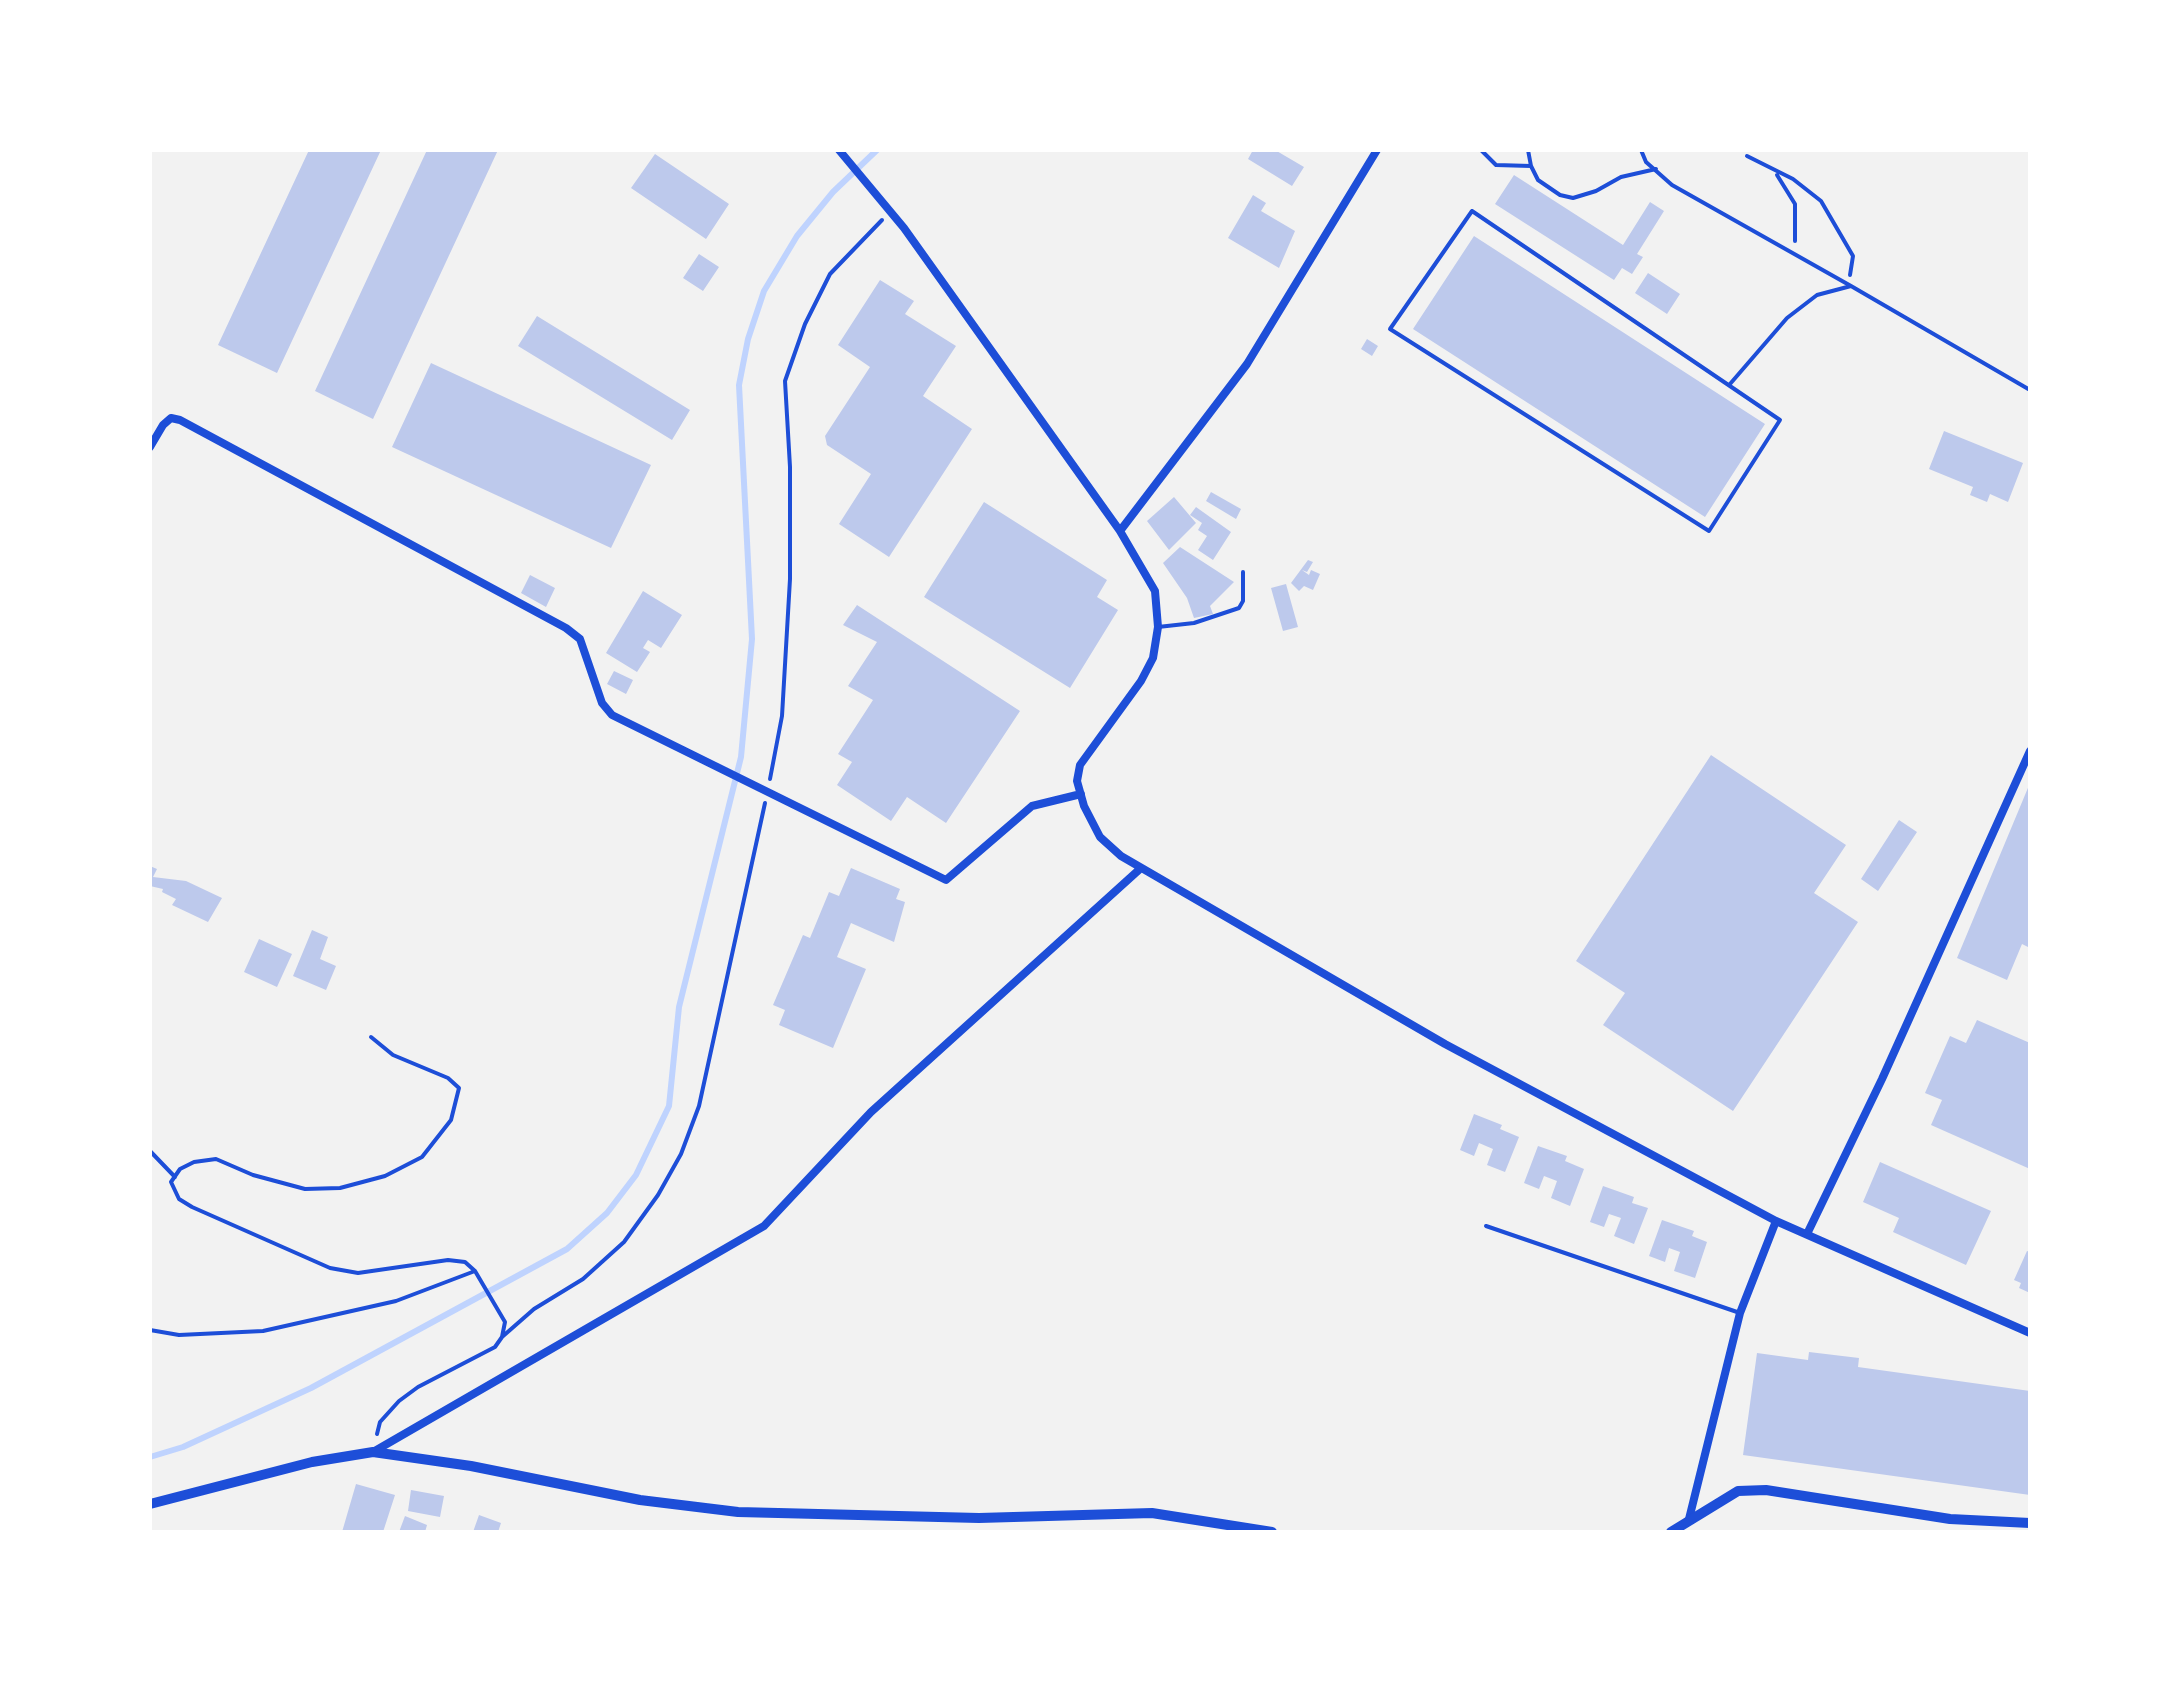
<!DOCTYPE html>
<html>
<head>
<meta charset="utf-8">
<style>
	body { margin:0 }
	#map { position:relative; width:2180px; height:1682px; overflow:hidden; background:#f2f2f2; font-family:"Alegreya Sans",sans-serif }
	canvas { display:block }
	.frame { position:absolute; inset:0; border:152px solid #fff; pointer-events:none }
</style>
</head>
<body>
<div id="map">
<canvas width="2180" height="1682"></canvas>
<div class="frame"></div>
</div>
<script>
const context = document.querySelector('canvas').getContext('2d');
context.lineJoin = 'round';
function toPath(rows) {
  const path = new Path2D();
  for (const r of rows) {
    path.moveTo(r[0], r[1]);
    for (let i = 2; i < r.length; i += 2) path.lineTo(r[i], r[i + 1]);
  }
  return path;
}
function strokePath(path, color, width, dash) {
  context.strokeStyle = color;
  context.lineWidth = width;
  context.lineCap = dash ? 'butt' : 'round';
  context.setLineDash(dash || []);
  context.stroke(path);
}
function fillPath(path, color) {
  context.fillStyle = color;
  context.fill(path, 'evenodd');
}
strokePath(toPath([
	[150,1457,183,1447,311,1388,567,1249,607,1213,636,1175,669,1106,679,1007,741,757,752,639,739,385,748,339,764,291,797,236,833,192,877,150]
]), '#bfd3fe', 6);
fillPath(toPath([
	[309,150,381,150,277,373,218,345],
	[427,150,498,150,373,419,315,391],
	[1253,150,1275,150,1304,167,1292,186,1248,159],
	[655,154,729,204,706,239,631,188],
	[1514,175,1623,245,1650,202,1664,211,1637,254,1643,257,1632,274,1622,268,1614,280,1495,204],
	[1253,195,1266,203,1261,211,1295,231,1279,268,1228,238],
	[1474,236,1765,424,1705,517,1413,329],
	[699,254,719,267,703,291,683,278],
	[1648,273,1680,294,1667,314,1635,293],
	[880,280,914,301,905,314,956,346,923,396,972,429,889,557,839,524,871,474,827,445,825,436,870,367,838,345],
	[537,316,690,410,672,440,518,346],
	[1367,339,1378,346,1372,356,1361,349],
	[431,363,651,465,611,548,392,447],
	[1944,431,2023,463,2008,502,1990,494,1987,502,1970,495,1973,487,1929,469],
	[1211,492,1241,509,1236,519,1206,501],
	[1174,497,1196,523,1169,550,1147,521],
	[984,502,1107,580,1097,597,1118,610,1070,688,924,597],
	[1196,507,1231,532,1213,560,1198,550,1207,536,1198,530,1202,523,1190,515],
	[1180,547,1234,582,1210,606,1213,614,1194,618,1187,598,1163,563],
	[1308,560,1313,562,1307,572,1302,570,1309,575,1311,570,1320,574,1313,590,1304,586,1299,591,1291,583],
	[530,575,555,588,546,607,521,593],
	[1286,584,1298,627,1283,631,1271,588],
	[643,591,682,615,661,648,648,640,643,648,650,652,637,672,606,653],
	[857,605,1020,711,946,823,907,797,891,821,837,785,852,762,838,754,873,700,848,686,877,642,843,625],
	[614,671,633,680,626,694,607,684],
	[1711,755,1846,845,1814,893,1858,922,1733,1111,1603,1025,1625,993,1576,961],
	[2030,783,2030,948,2022,944,2007,980,1957,958],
	[1899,820,1917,832,1878,891,1861,879],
	[150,866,157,869,153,877,186,881,222,898,208,922,172,905,176,899,162,892,163,889,150,886],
	[851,868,900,889,896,899,905,902,894,942,851,923,837,957,866,969,833,1048,779,1025,785,1010,773,1005,803,935,810,938,829,892,839,896],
	[312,930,328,937,320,959,336,966,326,990,293,976],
	[259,939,292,954,277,987,244,972],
	[1977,1020,2030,1043,2030,1169,1931,1125,1942,1100,1925,1093,1950,1036,1966,1043],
	[1474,1114,1502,1125,1500,1129,1519,1137,1505,1172,1487,1165,1493,1149,1479,1143,1474,1156,1460,1150],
	[1538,1146,1567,1156,1565,1161,1584,1169,1570,1206,1551,1198,1557,1181,1544,1176,1539,1189,1524,1183],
	[1880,1162,1991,1211,1966,1265,1893,1232,1899,1218,1863,1202],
	[1603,1186,1634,1197,1632,1203,1648,1208,1634,1244,1614,1236,1621,1218,1609,1214,1604,1227,1590,1222],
	[1662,1220,1694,1231,1692,1236,1707,1242,1695,1278,1674,1271,1680,1252,1669,1248,1665,1262,1649,1256],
	[2027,1251,2030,1252,2030,1293,2019,1288,2021,1283,2014,1280],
	[1809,1352,1859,1358,1858,1367,2030,1391,2030,1495,1743,1455,1757,1353,1808,1360],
	[356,1484,395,1495,383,1532,342,1532],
	[411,1490,444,1496,440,1517,408,1511],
	[479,1515,501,1523,498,1532,473,1532],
	[405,1516,427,1525,425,1532,399,1532]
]), '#bdc9ec');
strokePath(toPath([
	[1747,156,1793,179,1821,201,1853,256,1850,275],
	[1777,175,1795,204,1795,241],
	[770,779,782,716,790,579,790,467,785,381,805,324,830,274,882,220],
	[371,1037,393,1055,448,1078,459,1088,451,1120,422,1157,385,1176,340,1188,305,1189,253,1175,216,1159,194,1162,180,1169,171,1182,179,1199,192,1207,330,1268,358,1273,448,1260,465,1262,475,1271,505,1322,502,1337,495,1347,418,1387,399,1401,380,1422,377,1434],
	[150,1151,175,1177],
	[150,1330,179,1335,263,1331,396,1301,475,1271],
	[502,1337,534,1309,583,1279,624,1242,658,1195,681,1154,699,1106,765,803]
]), '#1d4ed8', 4);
strokePath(toPath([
	[1481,150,1496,165,1531,166],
	[1528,150,1531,166,1538,180,1560,195,1573,198,1596,191,1621,177,1656,169],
	[1641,150,1646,162,1672,185,1851,286],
	[1472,211,1780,420,1709,531,1390,329,1472,211],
	[1730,384,1787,318,1817,295,1851,286,2030,390],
	[1158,627,1194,623,1239,608,1243,601,1243,572],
	[1486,1226,1740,1313]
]), '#1d4ed8', 4);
strokePath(toPath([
	[839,150,904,228,1120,531,1155,591,1158,627,1153,658,1141,681,1080,765,1077,781,1084,806,1100,837,1121,856,1445,1044,1776,1221,2030,1333],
	[150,447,163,425,171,418,180,420,566,628,580,639,602,703,612,715,946,880,1032,806,1081,794],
	[1120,531,1247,364,1377,150],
	[1807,1234,1882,1079,2030,751],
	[373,1452,764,1226,871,1112,1141,868],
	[1689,1519,1740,1313,1776,1221]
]), '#1d4ed8', 8);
strokePath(toPath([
	[150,1504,312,1462,373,1452,471,1466,640,1500,738,1512,979,1518,1152,1513,1272,1532],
	[1671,1532,1738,1491,1766,1490,1950,1519,2030,1523]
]), '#1d4ed8', 10);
</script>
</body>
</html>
